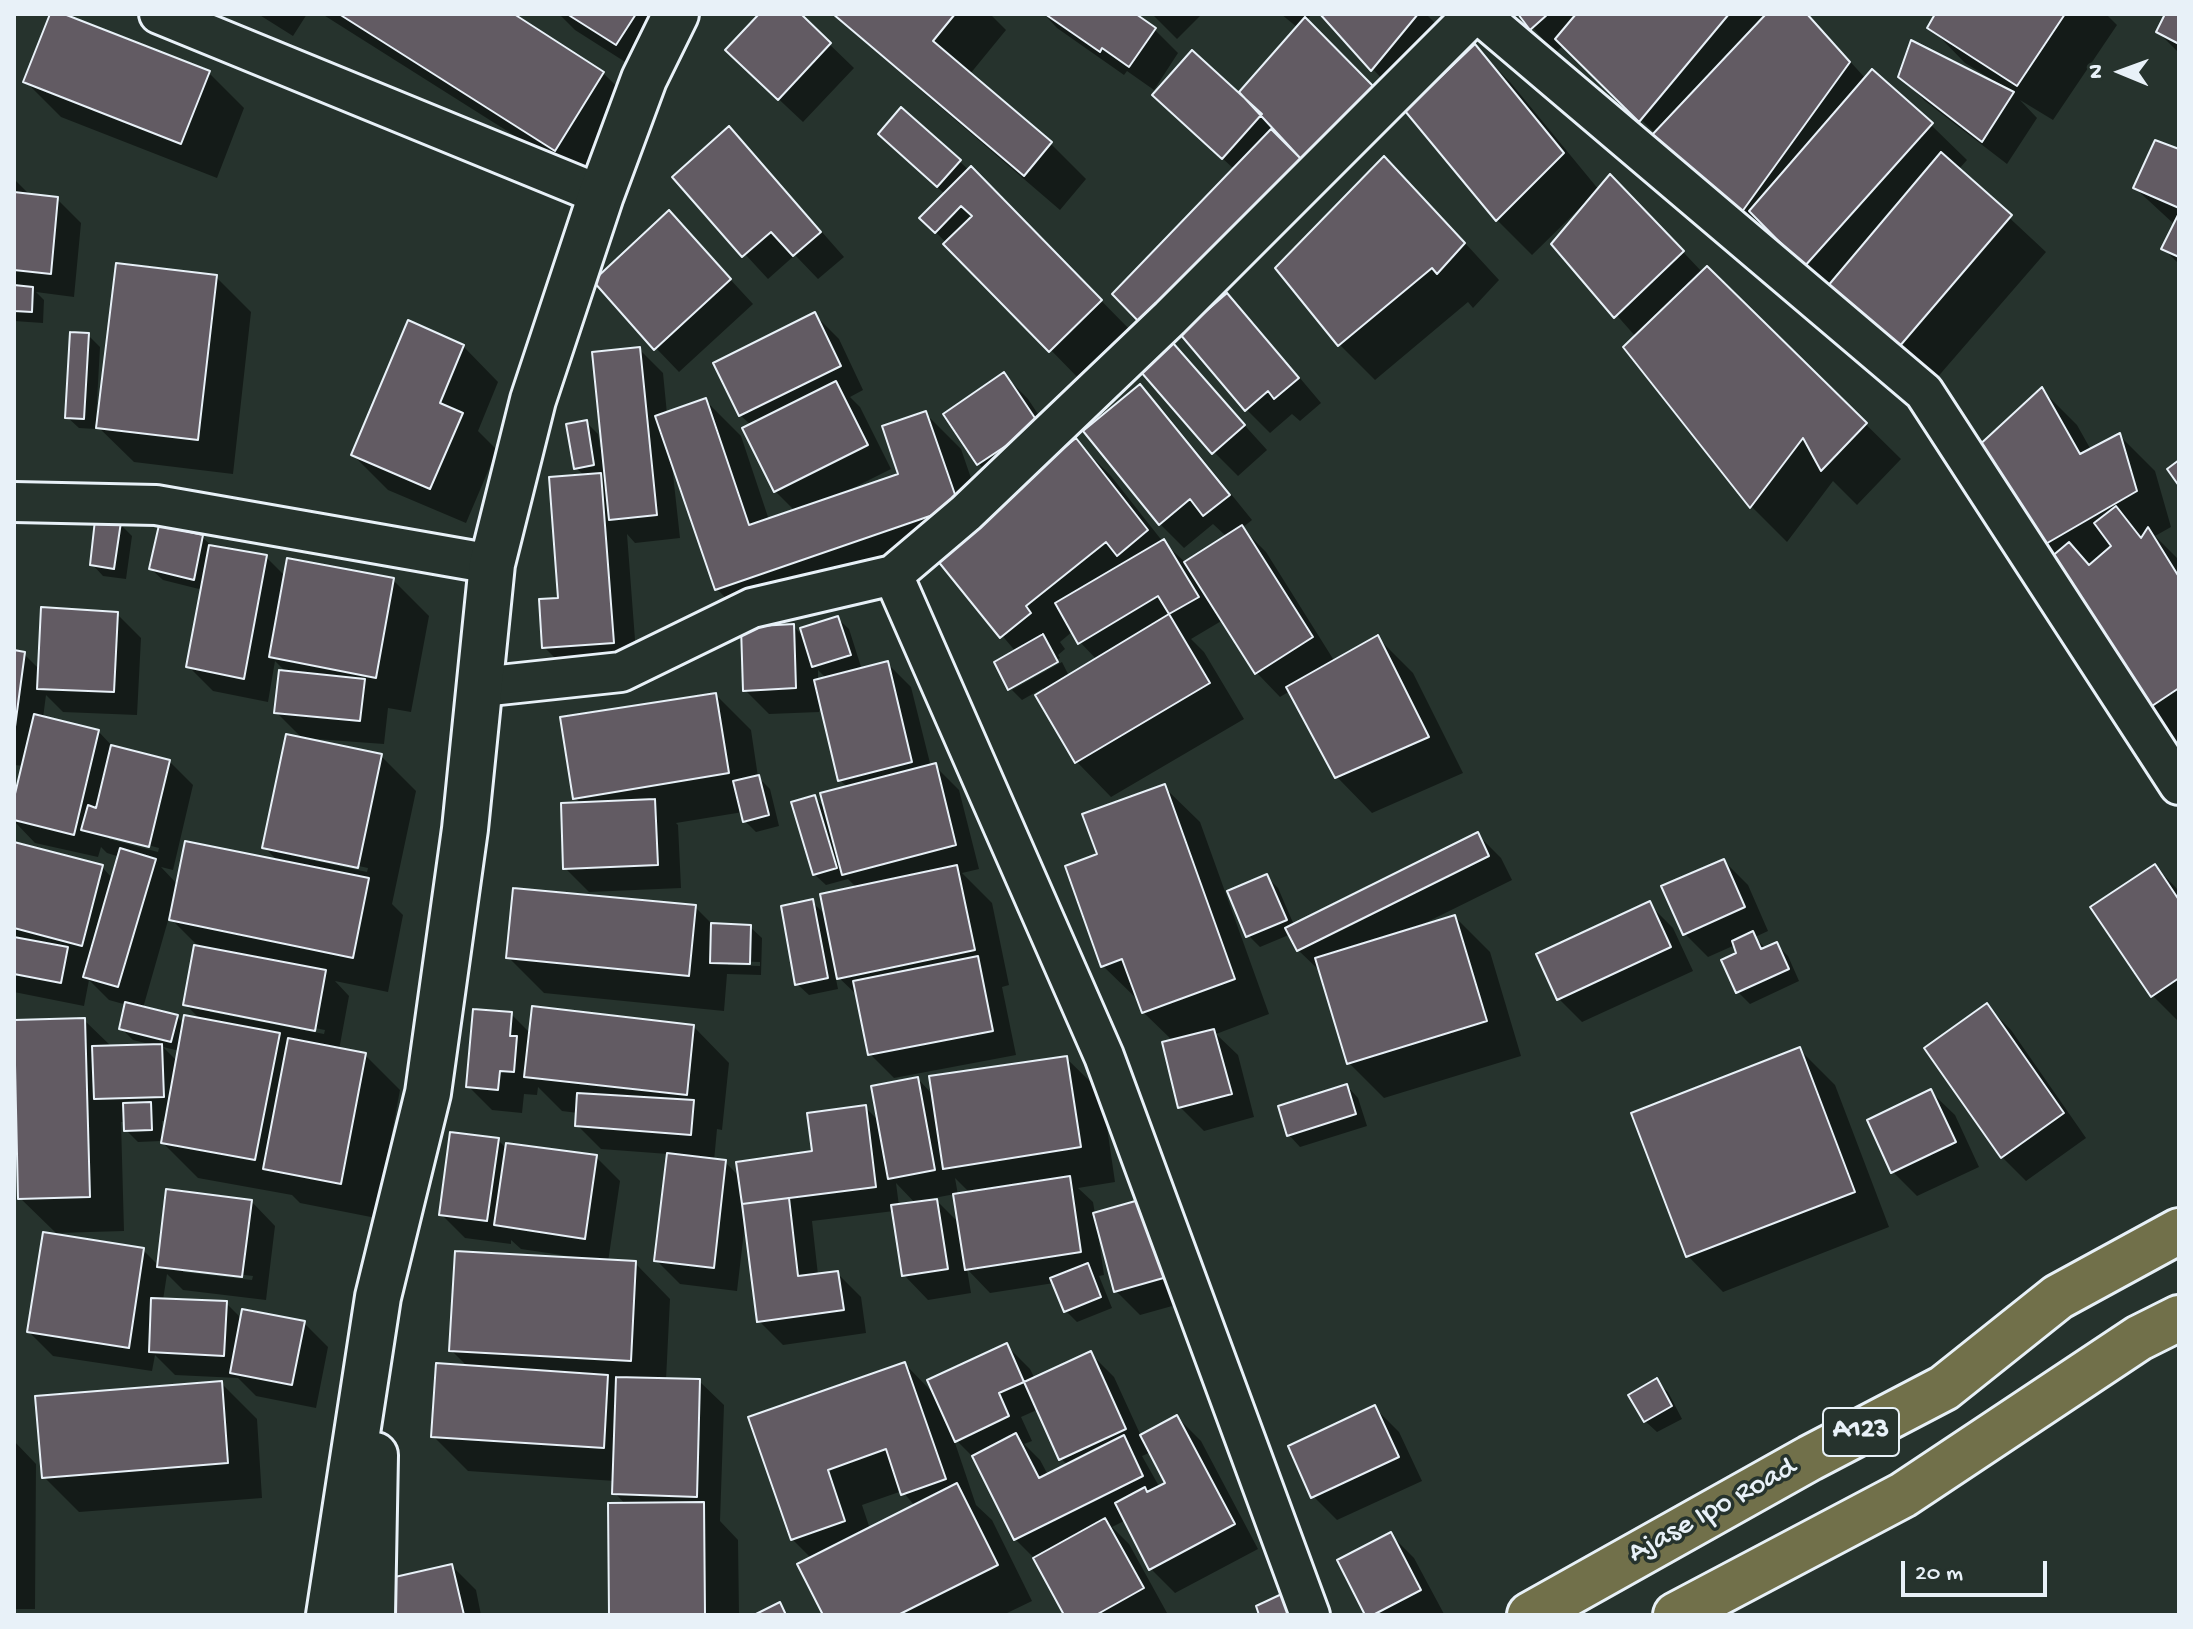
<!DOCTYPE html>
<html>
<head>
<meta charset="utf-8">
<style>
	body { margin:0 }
	#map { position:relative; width:2193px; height:1629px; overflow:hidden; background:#26332d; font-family:"Gochi Hand",sans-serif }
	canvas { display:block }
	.frame { position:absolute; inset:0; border:16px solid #e8f1f8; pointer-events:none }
	.north { position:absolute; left:2081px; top:32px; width:80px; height:80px; -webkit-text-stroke:6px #26332d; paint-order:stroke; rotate:271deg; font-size:22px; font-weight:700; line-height:32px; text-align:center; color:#e8f1f8 }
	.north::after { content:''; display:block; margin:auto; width:28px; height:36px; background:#e8f1f8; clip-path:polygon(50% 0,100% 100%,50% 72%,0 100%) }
	.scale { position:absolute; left:1901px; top:1561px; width:146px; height:36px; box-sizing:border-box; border:4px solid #e8f1f8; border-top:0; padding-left:10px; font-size:24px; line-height:28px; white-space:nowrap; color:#e8f1f8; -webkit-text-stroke:6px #26332d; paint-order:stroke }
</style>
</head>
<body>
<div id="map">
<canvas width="2193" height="1629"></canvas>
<div class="frame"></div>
<div class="north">N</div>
<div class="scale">20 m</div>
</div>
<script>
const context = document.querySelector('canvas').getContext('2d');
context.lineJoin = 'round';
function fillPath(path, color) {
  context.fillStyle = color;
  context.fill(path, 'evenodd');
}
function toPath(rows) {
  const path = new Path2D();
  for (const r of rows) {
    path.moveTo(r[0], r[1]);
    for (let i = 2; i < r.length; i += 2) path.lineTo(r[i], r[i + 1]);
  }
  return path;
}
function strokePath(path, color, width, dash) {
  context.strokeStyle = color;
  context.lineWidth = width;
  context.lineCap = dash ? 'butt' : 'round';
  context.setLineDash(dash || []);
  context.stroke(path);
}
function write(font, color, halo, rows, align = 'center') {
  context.font = font + ' "Gochi Hand",sans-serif';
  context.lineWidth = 7;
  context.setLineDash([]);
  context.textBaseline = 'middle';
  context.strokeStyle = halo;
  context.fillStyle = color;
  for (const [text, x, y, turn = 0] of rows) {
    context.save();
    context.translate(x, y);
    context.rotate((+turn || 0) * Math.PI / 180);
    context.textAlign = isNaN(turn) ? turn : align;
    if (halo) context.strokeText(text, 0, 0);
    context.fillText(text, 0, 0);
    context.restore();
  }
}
fillPath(toPath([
	[52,14,59,14,209,73,244,108,217,178,61,117,26,82],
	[258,14,307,14,293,36],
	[322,14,510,14,603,73,639,108,591,184],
	[559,14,694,14,652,79,575,30],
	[762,14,798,14,854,68,803,122,752,74],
	[832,14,990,14,1006,30,970,74,1051,144,1086,179,1060,210],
	[1044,14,1133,14,1154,29,1178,53,1154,90,1127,71,1124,75,1057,28],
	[1152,14,1202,14,1177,39],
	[1281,14,1312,14,1306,21,1397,112,1191,323,1193,326,1227,296,1251,320,1321,403,1300,421,1292,414,1270,433,1247,410,1181,333,1171,344,1267,450,1238,476,1214,452,1170,349,1114,294,1235,170,1179,118,1240,95,1298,28],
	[1322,14,1426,14,1446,34,1396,94],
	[1521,14,1807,14,1866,79,1872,72,1931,125,1967,160,1958,170,2046,252,1929,387,1782,241,1776,250,1564,45,1555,53],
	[1938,14,2106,14,2117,25,2053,120,2020,100,2037,118,2007,164,1925,101,1901,77,1989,82,1991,79,1965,63,1930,27],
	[2167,14,2179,16,2179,53,2158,32],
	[1475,47,1510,82,1599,190,1634,200,1703,273,1707,268,1901,459,1857,505,1833,481,1787,542,1752,507,1626,347,1636,337,1554,244,1585,207,1583,205,1532,255,1497,220],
	[2179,151,2179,264,2163,248,2175,225,2135,188],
	[752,153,844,257,818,279,795,255,768,279,674,177],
	[904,158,959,161,1006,204,1136,336,1085,385,922,218,945,194],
	[14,179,28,193,28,196,57,199,81,223,74,297,36,292,44,300,43,323,14,321],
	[1420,194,1499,280,1473,308,1468,302,1375,380,1340,345,1278,268],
	[669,213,753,304,679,372,656,348],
	[216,277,251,312,233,474,134,462,95,424,95,429,79,428,67,417,88,335,100,347,96,419,99,419],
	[815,315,839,339,863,390,850,397,860,407,891,469,853,488,854,491,901,475,925,413,961,449,984,516,1076,441,1111,476,1163,542,1186,563,1227,537,1213,524,1184,548,1160,524,1086,431,1140,386,1163,410,1252,520,1242,528,1266,552,1335,662,1378,638,1413,673,1463,773,1372,813,1337,777,1290,691,1280,697,1257,673,1223,620,1191,639,1204,652,1244,719,1111,797,1076,761,1043,688,1022,700,1012,690,1062,662,1069,676,1097,660,1080,642,1073,631,1060,642,1065,649,1058,655,1060,658,1011,686,1011,689,996,663,1016,652,939,560,752,625,717,589,672,465,680,538,635,543,627,534,637,666,568,671,544,647,560,600,585,476,576,468,586,422,598,434,600,447,604,446,639,349,663,373,667,414,706,401,741,436,769,520,795,511,775,491,751,425,740,415],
	[463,346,498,382,478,431,497,450,466,523,388,490,353,455],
	[1004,375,1028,399,1061,449,1002,488,979,464,945,414],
	[2042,390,2077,425,2091,450,2120,436,2155,471,2171,527,2155,536,2179,560,2179,747,2177,748,2038,548],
	[120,524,132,536,126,579,103,576,92,564],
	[202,537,213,547,266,557,286,577,393,580,429,616,411,712,388,708,384,744,302,738,276,712,287,673,275,661,268,702,213,691,189,667,203,590,163,580,151,569],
	[117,614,141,638,137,715,63,712,46,695,43,718,98,731,114,748,169,761,193,785,173,870,161,867,178,885,279,862,264,847,381,756,416,791,392,904,403,915,388,992,335,981,349,996,339,1050,365,1055,400,1090,376,1218,300,1203,292,1195,198,1178,161,1141,138,1142,126,1130,125,1122,121,1122,124,1231,56,1233,20,1198,84,1020,112,1047,153,1045,133,1040,121,1028,127,1005,109,1000,89,980,84,1006,14,992,14,844,102,867,113,879,120,857,107,853,101,847,98,857,35,843,14,821,14,807,24,766,14,765,14,652,24,654,40,670],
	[109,835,159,848,158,852,109,839],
	[302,854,368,868,367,872,302,858],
	[169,917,201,949,185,1004,201,1020,185,1025,177,1017,143,1008],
	[210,1008,325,1030,324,1034,210,1012],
	[163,1047,180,1051,178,1062],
	[162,1121,167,1121,164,1134,162,1134],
	[837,618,849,629,862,670,887,663,911,687,931,767,935,766,959,790,979,869,962,873,992,903,1009,985,1002,987,1016,1055,894,1078,870,1054,859,997,835,974,838,989,809,995,797,984,812,902,827,916,857,888,848,879,826,885,814,874,814,797,827,810,848,788,840,780,821,700,819,712,769,714,745,690,793,626,806,639],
	[818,670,827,679,818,681],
	[716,695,751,730,758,777,770,789,779,826,756,832,745,821,743,812,676,823,678,825,681,888,589,892,565,868,582,804,575,798],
	[1164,787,1200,822,1269,1014,1216,1034,1238,1055,1254,1117,1204,1131,1180,1107,1173,1041,1143,1012,1139,1001,1103,966,1100,855],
	[1477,834,1501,858,1512,880,1423,924,1424,926,1455,917,1490,952,1521,1056,1384,1098,1349,1063,1322,973,1298,950,1291,934,1260,947,1248,935,1266,876,1278,888,1294,925],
	[1724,861,1748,885,1768,931,1755,937,1766,949,1776,944,1788,956,1799,981,1750,1004,1738,992,1739,954,1735,945,1708,957,1684,933],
	[2155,866,2179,891,2179,1018,2177,1020,2153,996],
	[1649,904,1673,928,1693,971,1582,1022,1558,998],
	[695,907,713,925,750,927,762,938,761,975,727,974,724,1011,544,993,508,957],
	[728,961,760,962,760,966,728,965],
	[1987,1006,2011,1030,2086,1138,2026,1181,2002,1157],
	[511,1014,531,1034,694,1027,729,1063,722,1130,717,1129,714,1161,725,1162,740,1177,814,1153,865,1107,880,1122,918,1079,934,1096,1066,1058,1102,1093,1115,1182,1078,1188,1093,1202,1095,1214,1146,1201,1190,1301,1140,1315,1116,1291,1101,1234,1098,1234,1104,1275,1099,1276,1112,1308,1077,1322,1066,1311,1054,1283,990,1293,967,1269,971,1293,928,1300,904,1275,894,1211,812,1221,818,1275,837,1273,861,1297,866,1333,783,1345,759,1321,745,1223,737,1291,680,1284,656,1260,668,1154,601,1149,577,1125,578,1113,562,1111,538,1087,537,1095,524,1094,522,1113,492,1110,468,1086],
	[955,1178,971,1194,958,1195],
	[896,1183,916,1204,899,1206],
	[955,1194,960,1224,934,1198],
	[1799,1049,1835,1085,1889,1227,1723,1292,1688,1256],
	[1347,1086,1358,1098,1367,1126,1300,1147,1289,1135],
	[1931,1092,1955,1115,1979,1167,1917,1196,1893,1172],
	[498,1140,507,1149,596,1157,620,1181,608,1262,635,1263,670,1299,666,1380,699,1381,724,1405,720,1521,738,1540,739,1615,611,1615,626,1505,615,1493,615,1481,468,1471,433,1436,469,1368,451,1350,574,1260,575,1257,521,1249,511,1240,511,1244,465,1238,441,1214],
	[251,1201,275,1226,266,1300,183,1290,167,1274,163,1300,226,1303,242,1319,304,1323,328,1347,316,1408,256,1396,238,1378,175,1375,155,1355,152,1371,53,1356,29,1332,143,1250,159,1266],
	[183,1268,253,1276,252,1280,183,1272],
	[1006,1345,1030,1369,1035,1379,1090,1353,1114,1377,1141,1436,1177,1417,1201,1441,1258,1549,1175,1593,1151,1569,1126,1520,1112,1527,1129,1544,1167,1613,1162,1615,1066,1615,1035,1559,1015,1539,976,1460,953,1437,976,1505,992,1520,1032,1601,1003,1615,826,1615,812,1559,792,1539,750,1419,905,1364,935,1395],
	[1039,1409,1061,1459,1068,1465,1048,1475,1040,1460,1024,1444,1032,1441,1021,1417],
	[1151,1452,1168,1484,1160,1488,1142,1456],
	[902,1491,915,1506,870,1529,862,1505],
	[1656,1381,1668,1392,1682,1419,1657,1432,1645,1421],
	[221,1383,257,1419,262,1498,79,1512,44,1477],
	[1375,1408,1399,1432,1422,1481,1337,1520,1313,1496],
	[14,1441,36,1464,35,1609,14,1609],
	[1390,1534,1414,1558,1444,1614,1367,1615],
	[452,1566,476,1590,481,1615,397,1615]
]), '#0007');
const building = toPath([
	[50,14,64,14,210,71,181,144,23,82,50,14],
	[339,14,514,14,604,72,555,151,339,14],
	[567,14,636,14,616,45,567,14],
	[759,14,801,14,831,43,778,100,725,50,759,14],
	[833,14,955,14,933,41,1052,142,1024,176,833,14],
	[1045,14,1136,14,1156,28,1129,67,1102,48,1100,52,1045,14],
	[1320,14,1418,14,1371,71,1320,14],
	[1518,14,1548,14,1530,30,1518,14],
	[1576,14,1729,14,1639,122,1555,39,1576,14],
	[1766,14,1807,14,1850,62,1739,216,1651,136,1766,14],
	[1935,14,2065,14,2017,86,1927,28,1935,14],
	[2165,14,2179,14,2179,44,2156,32,2165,14],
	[1305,17,1374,87,1302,160,1239,92,1305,17],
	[1911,40,2014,92,1982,142,1898,77,1911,40],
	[1475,44,1564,153,1496,221,1405,111,1475,44],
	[1192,50,1262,114,1222,159,1152,95,1192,50],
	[1872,69,1933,123,1804,267,1749,211,1872,69],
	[901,107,961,160,937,187,878,134,901,107],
	[729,126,821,232,793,256,771,232,742,257,672,177,729,126],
	[1271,129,1302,160,1142,325,1112,294,1271,129],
	[2155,140,2179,149,2179,208,2133,188,2155,140],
	[1941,152,2012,215,1893,354,1827,287,1941,152],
	[1384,156,1465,243,1437,274,1432,268,1338,346,1275,268,1384,156],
	[971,166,1102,300,1049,352,943,244,972,216,961,206,935,233,919,218,971,166],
	[1610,174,1684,251,1614,318,1551,244,1610,174],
	[14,192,58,197,51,274,14,270,14,192],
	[669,210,731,279,654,350,593,281,669,210],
	[2179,213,2179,257,2161,249,2179,213],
	[116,263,217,275,198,440,96,428,116,263],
	[1707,266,1867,423,1821,471,1803,438,1750,508,1623,347,1707,266],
	[14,285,33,287,32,312,14,311,14,285],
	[1227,293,1299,378,1274,399,1268,391,1245,411,1180,334,1227,293],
	[815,312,841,366,739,416,713,363,815,312],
	[408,320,464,345,440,403,463,413,430,489,351,455,408,320],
	[70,332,89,333,84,419,65,418,70,332],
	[1173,343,1245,425,1212,454,1141,372,1173,343],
	[640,347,657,515,609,520,592,352,640,347],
	[1004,372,1039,424,977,465,943,414,1004,372],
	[836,381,868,445,774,492,742,428,836,381],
	[1140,384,1230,495,1203,516,1190,499,1159,525,1083,431,1140,384],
	[2042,387,2080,454,2120,433,2137,491,2037,549,1975,449,2042,387],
	[706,398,749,525,898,474,882,426,926,411,959,506,715,590,655,416,706,398],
	[587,420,594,465,574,469,566,424,587,420],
	[1076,438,1148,530,1117,556,1106,542,1026,606,1031,613,1000,638,933,555,1076,438],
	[2179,460,2179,486,2167,469,2179,460],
	[601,473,614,643,542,648,539,599,558,598,549,477,601,473],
	[2116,506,2141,538,2148,527,2179,577,2179,688,2140,714,2044,563,2069,542,2089,565,2111,546,2094,523,2116,506],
	[95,520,121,522,114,569,90,565,95,520],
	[159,525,203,535,194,580,149,569,159,525],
	[1242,525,1313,637,1255,674,1184,562,1242,525],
	[1164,539,1199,597,1169,614,1158,596,1078,644,1055,603,1164,539],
	[209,545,267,555,244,679,186,667,209,545],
	[287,558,394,578,376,678,269,657,287,558],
	[41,607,118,612,114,692,37,689,41,607],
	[1169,614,1210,683,1075,763,1035,695,1169,614],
	[838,616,851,655,812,667,800,628,838,616],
	[794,624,796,688,743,691,741,627,794,624],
	[1043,634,1058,662,1008,690,994,662,1043,634],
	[1378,635,1429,737,1335,778,1286,687,1378,635],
	[14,650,25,652,14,734,14,650],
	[888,661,912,762,838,781,814,680,888,661],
	[279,670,365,679,360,721,274,713,279,670],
	[716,693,729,773,573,799,560,717,716,693],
	[34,714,99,730,74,835,14,820,14,798,34,714],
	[286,734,382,754,358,868,262,848,286,734],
	[111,745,170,760,149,847,81,830,88,805,96,808,111,745],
	[936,763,956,845,842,875,820,793,936,763],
	[759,775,769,815,743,822,733,781,759,775],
	[1165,784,1235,979,1142,1013,1122,959,1101,967,1065,866,1097,854,1082,814,1165,784],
	[815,795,837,868,813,875,791,802,815,795],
	[655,799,658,865,563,869,561,803,655,799],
	[1478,832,1489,856,1297,951,1285,928,1478,832],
	[185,841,369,878,353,958,169,920,185,841],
	[14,842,103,865,82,946,14,928,14,842],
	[120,848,156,859,118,987,83,977,120,848],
	[1724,859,1745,907,1683,935,1661,886,1724,859],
	[2155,864,2179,900,2179,978,2151,997,2090,907,2155,864],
	[957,865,975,950,837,979,820,894,957,865],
	[1267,874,1287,920,1246,937,1227,891,1267,874],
	[513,888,696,905,689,976,506,958,513,888],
	[813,899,828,978,795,985,781,906,813,899],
	[1650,901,1671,947,1557,1000,1536,954,1650,901],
	[1455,915,1487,1021,1347,1064,1315,958,1455,915],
	[711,923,751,925,750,964,710,963,711,923],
	[1753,931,1761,949,1777,942,1789,969,1736,993,1721,960,1736,953,1732,941,1753,931],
	[14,937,68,947,61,983,14,974,14,937],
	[194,945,326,970,315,1031,183,1005,194,945],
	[978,956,993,1031,868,1055,853,981,978,956],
	[125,1002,178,1015,171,1042,119,1029,125,1002],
	[1987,1003,2064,1113,2001,1158,1924,1048,1987,1003],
	[532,1006,694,1025,687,1095,524,1077,532,1006],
	[473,1009,512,1012,510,1036,517,1036,514,1072,500,1071,498,1090,466,1087,473,1009],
	[184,1015,280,1033,255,1160,161,1143,184,1015],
	[85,1018,90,1197,18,1199,14,1020,85,1018],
	[1214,1029,1232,1094,1178,1108,1162,1042,1214,1029],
	[288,1038,366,1053,341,1184,263,1169,288,1038],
	[162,1044,164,1097,94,1099,92,1046,162,1044],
	[1800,1047,1855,1192,1686,1257,1631,1113,1800,1047],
	[1067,1056,1081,1147,943,1169,929,1076,1067,1056],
	[918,1077,935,1170,888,1179,871,1086,918,1077],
	[1347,1084,1356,1114,1287,1136,1278,1106,1347,1084],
	[1931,1089,1956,1142,1891,1173,1867,1120,1931,1089],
	[577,1093,694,1100,691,1135,575,1126,577,1093],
	[151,1102,152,1130,124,1131,123,1103,151,1102],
	[866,1105,876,1187,742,1204,736,1162,812,1151,807,1113,866,1105],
	[450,1132,499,1138,487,1221,439,1215,450,1132],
	[506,1143,597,1155,585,1239,494,1225,506,1143],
	[667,1153,726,1160,714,1268,654,1261,667,1153],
	[1070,1176,1081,1252,965,1270,953,1194,1070,1176],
	[166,1189,252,1200,242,1277,157,1267,166,1189],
	[789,1198,798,1276,838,1271,844,1310,757,1322,742,1204,789,1198],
	[1146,1198,1167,1277,1114,1292,1093,1213,1146,1198],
	[937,1199,948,1269,902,1276,891,1205,937,1199],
	[43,1232,144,1248,129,1348,27,1332,43,1232],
	[455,1251,636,1261,631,1361,449,1351,455,1251],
	[1088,1263,1101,1297,1064,1312,1050,1278,1088,1263],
	[151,1298,227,1301,224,1356,149,1352,151,1298],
	[242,1309,305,1321,292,1385,230,1373,242,1309],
	[1007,1343,1024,1382,999,1393,1009,1416,955,1442,927,1380,1007,1343],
	[1091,1351,1126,1429,1059,1460,1024,1382,1091,1351],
	[905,1362,946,1479,901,1495,886,1449,828,1470,845,1521,791,1540,748,1417,905,1362],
	[436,1363,608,1375,604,1448,431,1437,436,1363],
	[616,1377,700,1379,697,1497,612,1494,616,1377],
	[1657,1378,1672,1406,1644,1422,1628,1395,1657,1378],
	[222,1381,228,1463,42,1478,35,1396,222,1381],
	[1375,1405,1399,1457,1311,1498,1288,1446,1375,1405],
	[1177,1415,1235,1524,1149,1570,1115,1503,1145,1487,1147,1492,1165,1483,1140,1435,1177,1415],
	[1016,1433,1039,1478,1124,1435,1143,1476,1014,1540,972,1456,1016,1433],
	[957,1483,998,1565,898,1615,823,1615,797,1564,957,1483],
	[704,1502,705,1615,609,1615,608,1503,704,1502],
	[1105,1518,1144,1588,1096,1615,1064,1615,1033,1558,1105,1518],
	[1391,1532,1421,1590,1373,1615,1365,1615,1337,1560,1391,1532],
	[452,1564,464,1615,394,1615,386,1579,452,1564],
	[1286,1592,1297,1615,1259,1615,1256,1606,1286,1592],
	[780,1602,786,1615,754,1615,780,1602]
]);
fillPath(building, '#625b63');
strokePath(building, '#e8f1f8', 2);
const street = toPath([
	[159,14,601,195],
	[1479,14,1924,392,2179,785],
	[14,502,156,505,492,564],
	[893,575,1104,1056,1310,1615],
	[481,687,621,672,752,608,893,575,966,513,1170,318,1474,14]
]);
const secondary = toPath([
	[329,1615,378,1297,428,1093,465,829,492,564,533,400,601,195,644,79,676,14],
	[372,1615,375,1455]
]);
const highway = toPath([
	[1530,1615,1810,1458,1944,1388,2058,1297,2179,1231],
	[1676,1615,1903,1495,2139,1338,2179,1318]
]);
strokePath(street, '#e8f1f8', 44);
strokePath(secondary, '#e8f1f8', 50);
strokePath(highway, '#e8f1f8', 50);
strokePath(street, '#26332d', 38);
strokePath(secondary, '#26332d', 44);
strokePath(highway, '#71704a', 44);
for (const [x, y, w] of [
	[1861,1432,76]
]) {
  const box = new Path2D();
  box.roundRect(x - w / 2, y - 24, w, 48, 6);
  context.fillStyle = '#26332d';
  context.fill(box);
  strokePath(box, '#e8f1f8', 2);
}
write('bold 28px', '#e8f1f8', null, [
	["A123",1861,1432]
]);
write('30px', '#e8f1f8', '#26332d', [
	["Ajase Ipo Road",1713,1512,-29]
]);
</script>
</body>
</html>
